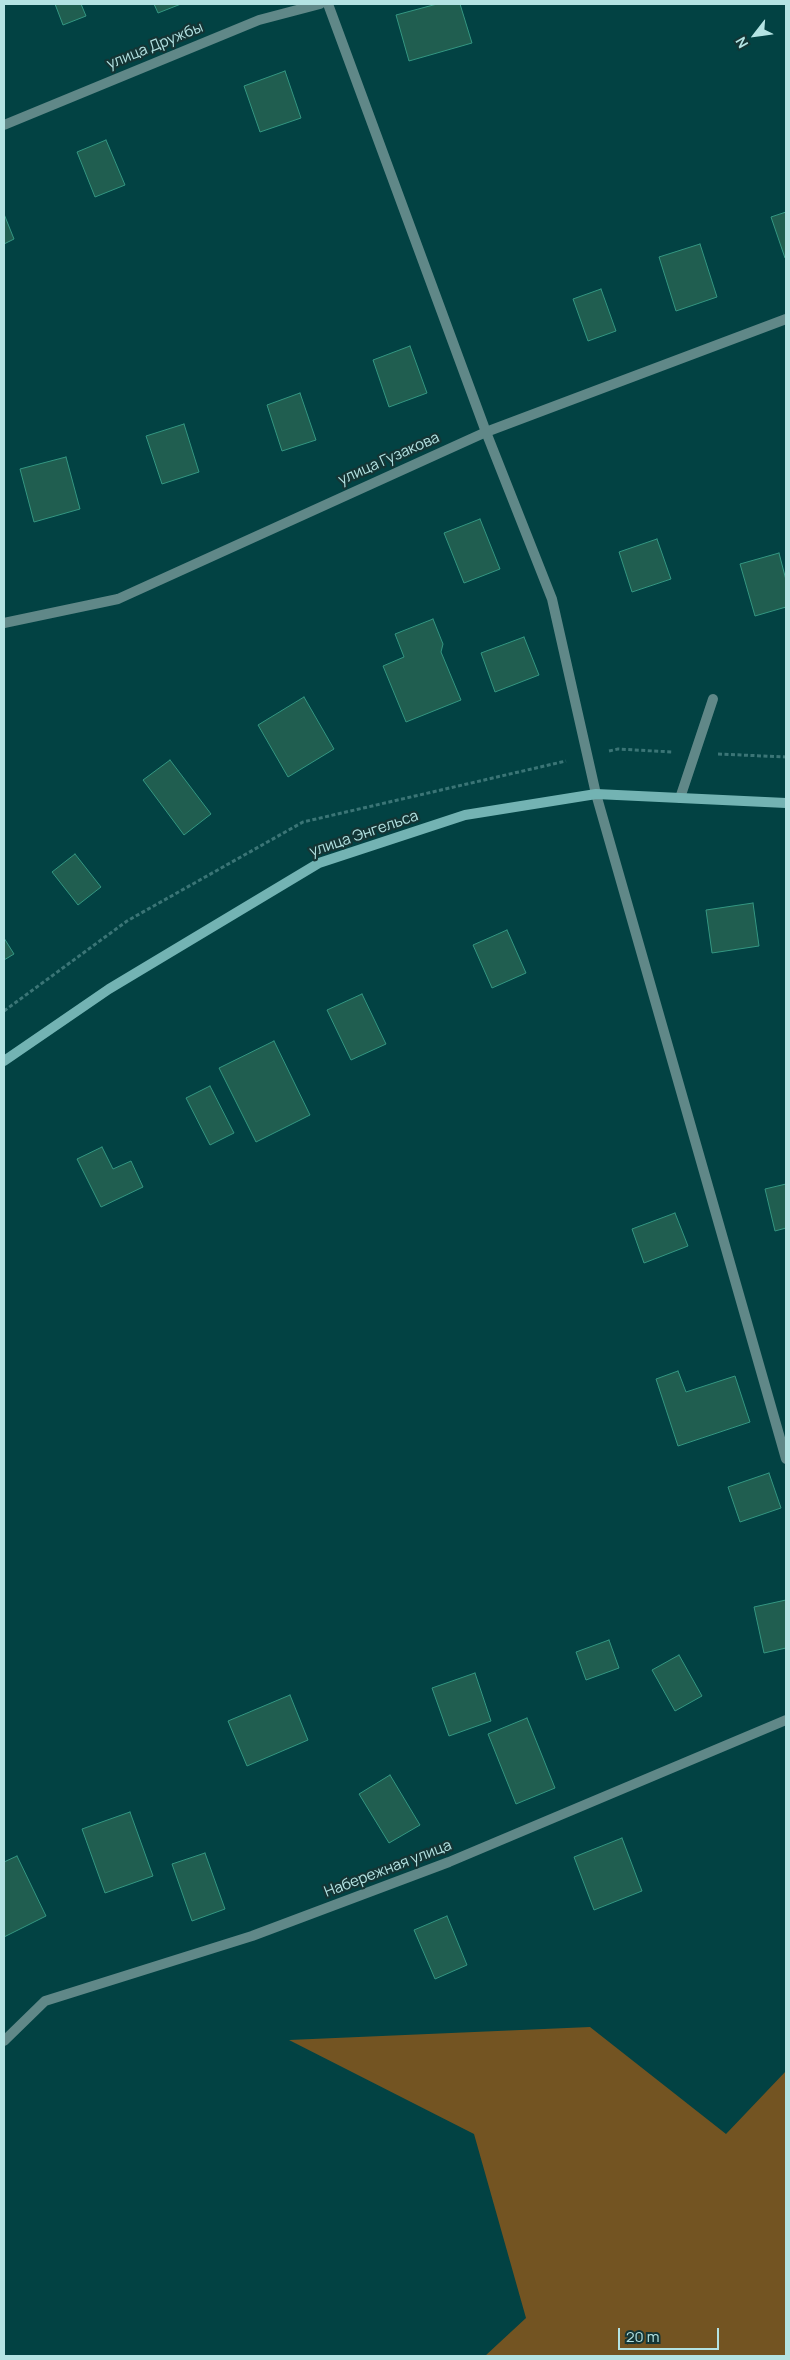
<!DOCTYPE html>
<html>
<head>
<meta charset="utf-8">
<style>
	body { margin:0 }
	#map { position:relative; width:790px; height:2360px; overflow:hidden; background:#024243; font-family:Manrope,sans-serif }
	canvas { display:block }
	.frame { position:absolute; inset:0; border:5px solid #b4e3e3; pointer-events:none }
	.north { position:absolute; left:730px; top:10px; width:50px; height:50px; -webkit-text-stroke:4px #143535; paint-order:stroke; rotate:240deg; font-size:14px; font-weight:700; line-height:20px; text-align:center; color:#b4e3e3 }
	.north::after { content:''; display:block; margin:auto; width:18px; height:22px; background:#b4e3e3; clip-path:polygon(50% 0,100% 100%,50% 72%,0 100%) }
	.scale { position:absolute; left:618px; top:2328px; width:101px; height:22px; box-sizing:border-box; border:2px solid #b4e3e3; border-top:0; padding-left:6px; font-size:15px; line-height:18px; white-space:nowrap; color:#b4e3e3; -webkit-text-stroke:4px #143535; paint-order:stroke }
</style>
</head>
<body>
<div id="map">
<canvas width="790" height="2360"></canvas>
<div class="frame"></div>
<div class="north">N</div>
<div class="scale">20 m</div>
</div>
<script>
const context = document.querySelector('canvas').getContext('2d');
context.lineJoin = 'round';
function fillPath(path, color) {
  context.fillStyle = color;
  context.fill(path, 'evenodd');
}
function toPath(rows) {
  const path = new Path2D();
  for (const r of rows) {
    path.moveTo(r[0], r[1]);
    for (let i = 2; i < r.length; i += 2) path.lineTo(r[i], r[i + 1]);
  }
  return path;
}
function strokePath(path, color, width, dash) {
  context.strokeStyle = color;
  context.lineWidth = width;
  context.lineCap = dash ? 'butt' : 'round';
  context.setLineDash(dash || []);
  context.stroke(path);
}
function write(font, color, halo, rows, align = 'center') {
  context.font = font + ' Manrope,sans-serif';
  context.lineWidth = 4.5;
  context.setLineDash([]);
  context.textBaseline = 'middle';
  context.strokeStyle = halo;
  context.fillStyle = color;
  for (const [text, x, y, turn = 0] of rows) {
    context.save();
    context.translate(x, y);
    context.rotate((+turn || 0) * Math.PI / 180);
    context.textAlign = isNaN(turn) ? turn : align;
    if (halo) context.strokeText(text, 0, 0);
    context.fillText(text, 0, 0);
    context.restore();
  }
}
fillPath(toPath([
	[590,2027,726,2134,786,2071,786,2356,485,2356,526,2318,474,2134,289,2040]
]), '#735422');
const building = toPath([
	[55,4,81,4,86,16,63,25,55,4],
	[154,4,181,4,158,13,154,4],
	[437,4,460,4,472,43,409,61,396,15,437,4],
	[285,71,301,118,260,132,244,86,285,71],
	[106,140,125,185,95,197,77,152,106,140],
	[786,212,786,258,785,258,771,217,786,212],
	[4,214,14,239,4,244,4,214],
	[700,244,717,297,676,311,659,257,700,244],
	[601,289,616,331,588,341,573,299,601,289],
	[410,346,427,393,389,407,373,360,410,346],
	[300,393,316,440,282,451,267,405,300,393],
	[184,424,199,472,162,484,146,436,184,424],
	[66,457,80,509,34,522,20,469,66,457],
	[480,519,500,569,464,583,444,533,480,519],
	[657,539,671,579,632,592,619,552,657,539],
	[779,553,786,580,786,607,755,616,740,564,779,553],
	[433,619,443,644,441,652,461,700,406,722,383,666,404,657,395,634,433,619],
	[524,637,539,675,495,692,481,653,524,637],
	[304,697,334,749,288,777,258,725,304,697],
	[170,760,211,814,184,835,143,780,170,760],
	[75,854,101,887,78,905,52,872,75,854],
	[753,903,759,946,712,953,706,910,753,903],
	[507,930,526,973,492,988,473,945,507,930],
	[4,938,14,954,4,960,4,938],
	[362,994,386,1044,351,1060,327,1010,362,994],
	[274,1041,310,1115,256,1142,219,1068,274,1041],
	[210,1086,234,1133,210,1145,186,1098,210,1086],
	[102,1147,113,1169,131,1161,143,1187,101,1207,77,1159,102,1147],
	[786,1184,786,1228,775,1231,765,1189,786,1184],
	[675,1213,688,1246,644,1263,632,1229,675,1213],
	[678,1371,686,1392,735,1376,750,1422,678,1446,656,1379,678,1371],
	[769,1473,781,1508,740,1522,728,1487,769,1473],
	[786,1600,786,1648,764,1653,754,1607,786,1600],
	[609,1640,619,1668,586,1680,576,1652,609,1640],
	[679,1655,702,1696,675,1711,652,1670,679,1655],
	[475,1673,491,1721,449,1736,432,1688,475,1673],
	[290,1695,308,1740,247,1766,228,1721,290,1695],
	[527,1718,555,1788,516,1804,488,1734,527,1718],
	[390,1775,420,1825,389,1843,359,1794,390,1775],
	[130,1812,153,1876,105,1893,82,1829,130,1812],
	[622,1838,642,1891,594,1910,574,1857,622,1838],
	[205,1853,225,1909,192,1921,172,1864,205,1853],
	[17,1856,46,1916,4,1937,4,1862,17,1856],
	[447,1916,467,1965,435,1979,414,1930,447,1916]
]);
fillPath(building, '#205e50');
strokePath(building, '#349782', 1);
strokePath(toPath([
	[609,751,618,749,672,752],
	[718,754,786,757],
	[4,1011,127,921,303,822,566,761]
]), '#3b7576', 3, [4, 2.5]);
strokePath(toPath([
	[680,798,713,699]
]), '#608888', 10);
strokePath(toPath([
	[328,4,486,432,552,599,596,794,786,1459],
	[4,125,259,20,320,4],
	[4,623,118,599,486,432,786,319],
	[4,2041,45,2001,252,1936,449,1862,786,1720]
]), '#608888', 10);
strokePath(toPath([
	[4,1061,109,989,319,863,465,815,596,794,786,803]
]), '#73b3b3', 10);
write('15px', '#b4e3e3', '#143535', [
	["улица Дружбы",155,46,-22],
	["улица Гузакова",389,459,-24],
	["улица Энгельса",364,834,-19],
	["Набережная улица",388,1869,-21]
]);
</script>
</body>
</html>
